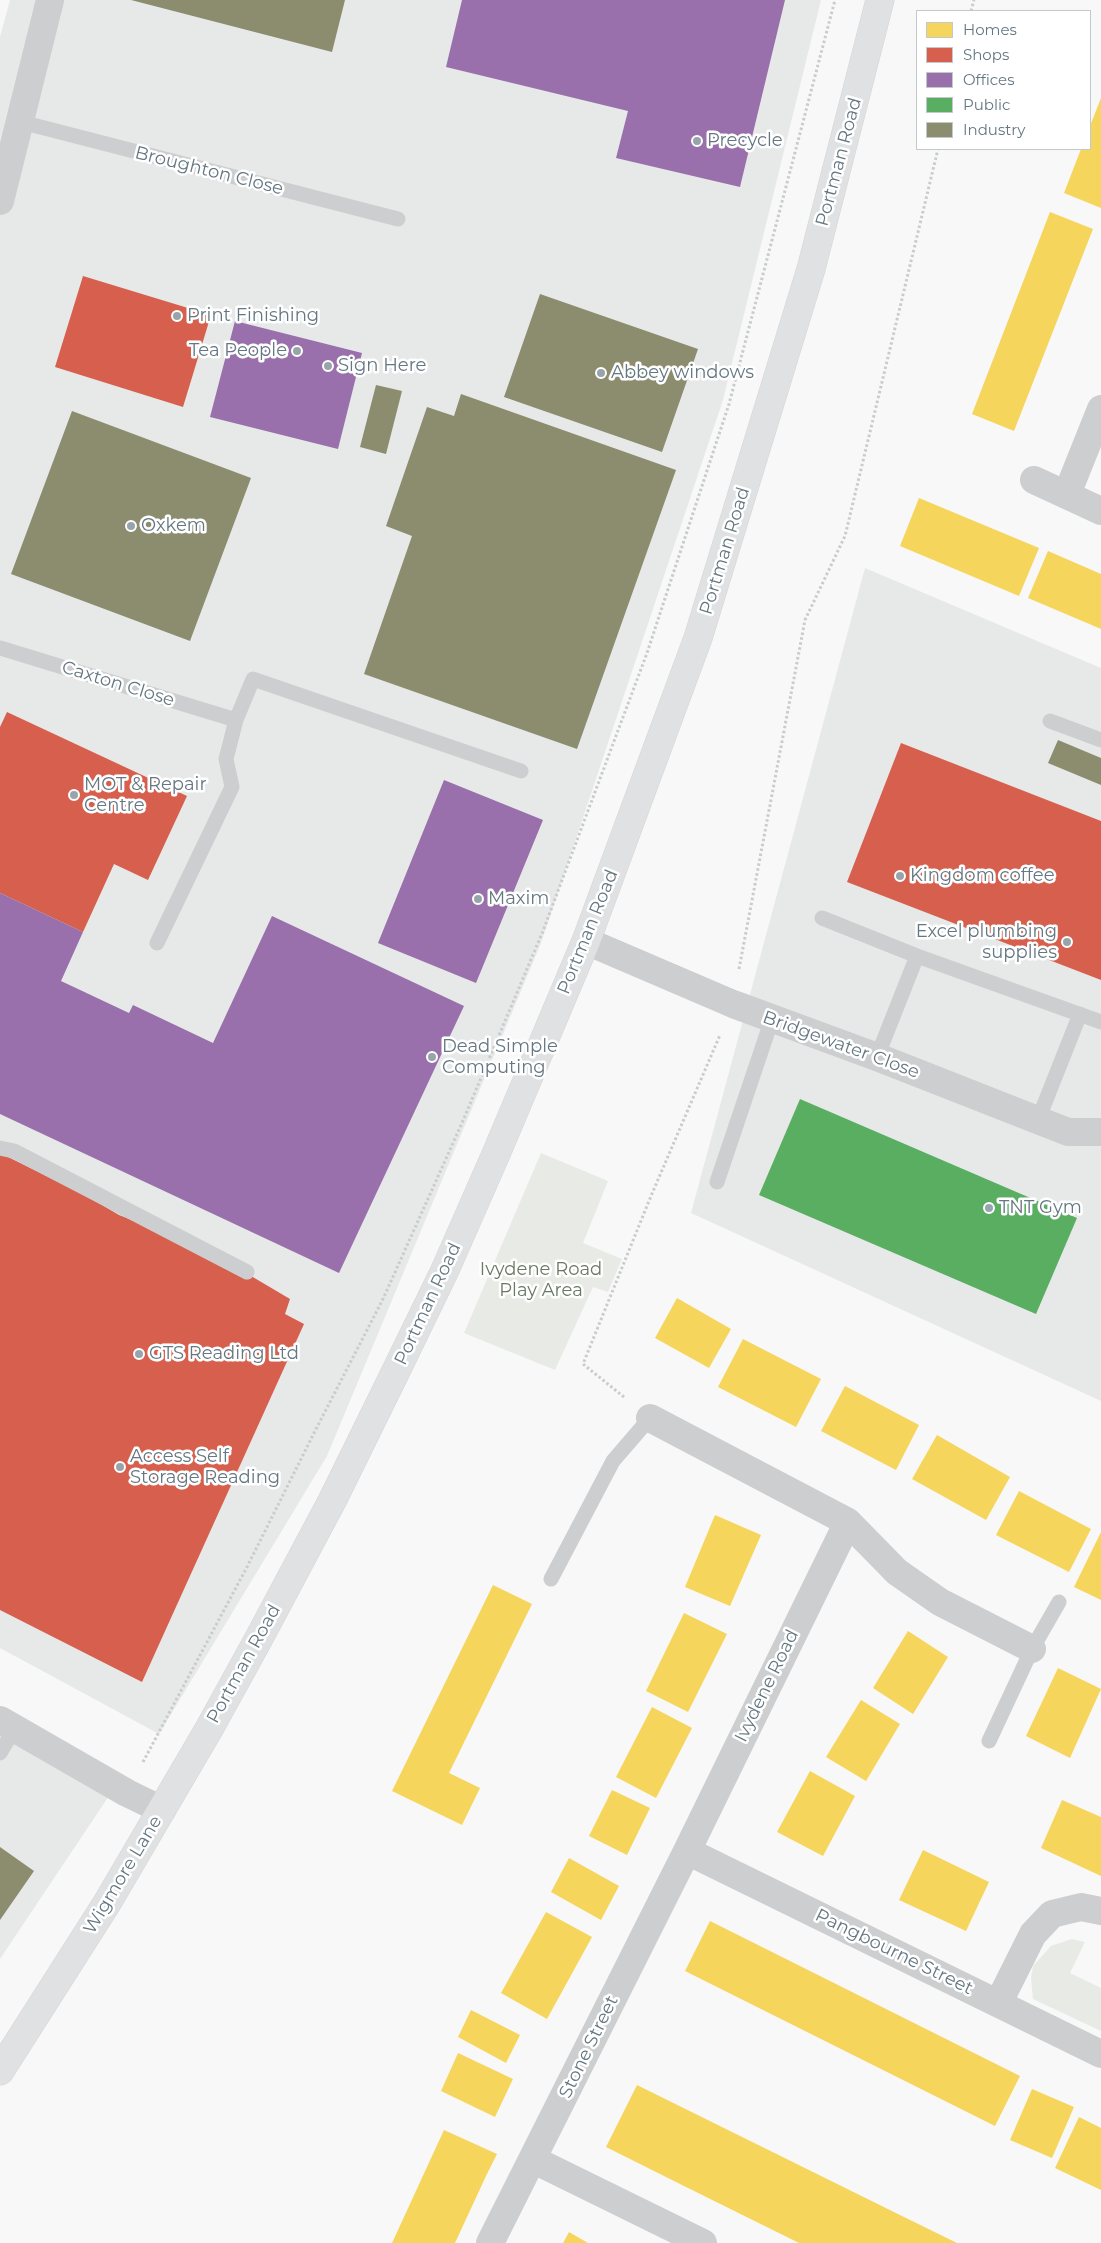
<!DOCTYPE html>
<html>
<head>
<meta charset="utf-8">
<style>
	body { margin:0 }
	#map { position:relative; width:1101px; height:2243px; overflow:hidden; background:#f8f8f8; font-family:Montserrat,sans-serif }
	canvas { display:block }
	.legend { position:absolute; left:916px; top:10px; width:175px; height:140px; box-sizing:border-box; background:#fff; border:1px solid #c1c9cd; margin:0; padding:6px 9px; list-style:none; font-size:15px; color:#647782 }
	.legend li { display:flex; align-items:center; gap:10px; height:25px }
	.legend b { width:25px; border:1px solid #c1c9cd }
</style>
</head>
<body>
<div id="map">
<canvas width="1101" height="2243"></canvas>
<ul class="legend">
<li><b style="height:14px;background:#f6d55c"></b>Homes</li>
<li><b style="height:14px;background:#d6604d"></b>Shops</li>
<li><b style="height:14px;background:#9970ab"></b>Offices</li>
<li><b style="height:14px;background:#5aae61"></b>Public</li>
<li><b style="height:14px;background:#8c8c6e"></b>Industry</li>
</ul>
</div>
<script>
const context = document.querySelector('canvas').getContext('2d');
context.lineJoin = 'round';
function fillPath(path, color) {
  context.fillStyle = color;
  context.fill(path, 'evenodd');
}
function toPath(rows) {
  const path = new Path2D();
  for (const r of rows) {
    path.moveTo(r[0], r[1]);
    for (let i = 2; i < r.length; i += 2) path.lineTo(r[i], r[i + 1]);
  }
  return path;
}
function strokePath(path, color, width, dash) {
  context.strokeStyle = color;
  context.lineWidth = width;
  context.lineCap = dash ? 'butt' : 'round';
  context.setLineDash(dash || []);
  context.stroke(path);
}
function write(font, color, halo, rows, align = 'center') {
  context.font = font + ' Montserrat,sans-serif';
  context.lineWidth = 5;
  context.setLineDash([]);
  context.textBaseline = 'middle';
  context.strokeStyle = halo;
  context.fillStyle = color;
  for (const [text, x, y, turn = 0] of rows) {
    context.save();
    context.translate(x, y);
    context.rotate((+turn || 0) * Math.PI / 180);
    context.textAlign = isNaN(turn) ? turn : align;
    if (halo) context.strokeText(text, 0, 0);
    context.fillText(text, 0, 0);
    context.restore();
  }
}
fillPath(toPath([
	[10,0,821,0,723,400,541,943,327,1456,159,1734,0,1648,0,37],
	[865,568,1101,668,1101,1401,691,1213],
	[0,1737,111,1793,0,1959]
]), '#e7e9e8');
fillPath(toPath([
	[541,1153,608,1181,583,1243,622,1259,608,1292,593,1287,555,1370,464,1333],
	[1072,1939,1085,1942,1070,1973,1101,1988,1101,2031,1033,1999,1031,1978,1033,1966,1051,1946]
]), '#e8eae5');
fillPath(toPath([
	[1101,98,1101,208,1064,193,1081,149,1090,149,1090,126],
	[1050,212,1093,229,1014,431,972,414],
	[919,498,1039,548,1019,596,900,546],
	[1048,551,1101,574,1101,629,1028,598],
	[677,1298,731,1329,709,1368,655,1338],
	[743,1339,821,1379,796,1427,718,1387],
	[845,1386,919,1425,896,1470,821,1431],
	[937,1435,1010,1477,986,1520,912,1479],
	[1019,1491,1091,1529,1069,1572,996,1535],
	[715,1515,761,1535,730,1606,685,1587],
	[1101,1532,1101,1600,1074,1587],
	[493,1585,532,1604,449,1773,480,1788,462,1825,392,1791],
	[684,1613,727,1634,688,1712,646,1691],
	[908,1631,948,1657,913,1714,873,1688],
	[1058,1668,1101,1689,1070,1758,1026,1736],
	[861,1700,900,1724,866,1781,826,1757],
	[652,1707,692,1728,656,1798,616,1777],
	[810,1771,855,1796,823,1856,777,1832],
	[612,1790,650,1808,627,1855,589,1836],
	[1062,1800,1101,1817,1101,1876,1041,1848],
	[923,1850,989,1882,966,1931,899,1900],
	[569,1858,619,1886,601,1920,551,1892],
	[546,1912,592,1937,547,2019,501,1993],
	[710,1921,1020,2076,995,2126,685,1971],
	[471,2010,520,2035,506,2063,458,2037],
	[458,2053,513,2079,495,2117,441,2091],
	[637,2085,902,2216,957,2243,799,2243,682,2185,606,2147],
	[1032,2089,1074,2107,1052,2158,1010,2140],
	[1079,2117,1101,2128,1101,2190,1055,2168],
	[444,2130,497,2154,486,2176,455,2243,392,2243],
	[569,2232,588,2243,563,2243]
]), '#f6d55c');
fillPath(toPath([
	[83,276,211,315,183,407,55,367],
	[7,712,187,796,148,880,114,864,83,932,0,893,0,727],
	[901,743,1101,821,1101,980,847,882],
	[0,1153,85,1195,119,1215,202,1247,290,1299,285,1314,304,1324,142,1682,0,1610]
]), '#d6604d');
fillPath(toPath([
	[462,0,785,0,740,187,616,158,628,111,446,67],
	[235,321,362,353,338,449,210,417],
	[444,780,543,820,476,983,378,943],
	[0,893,83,932,61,981,129,1013,133,1005,213,1043,272,916,464,1006,339,1273,0,1114]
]), '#9970ab');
fillPath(toPath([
	[800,1099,1077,1218,1036,1314,759,1195]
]), '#5aae61');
fillPath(toPath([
	[131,0,345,0,332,52],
	[540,294,698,349,662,452,504,397],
	[376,385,402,391,386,454,360,447],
	[461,394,676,470,577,749,364,674,412,536,386,526,427,407,454,416],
	[72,411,251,478,190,641,11,574],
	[1058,740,1101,758,1101,785,1048,763],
	[0,1847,34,1871,0,1920]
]), '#8c8c6e');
const secondary = toPath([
	[0,2071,107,1903,209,1729,258,1640,332,1501,394,1375,445,1270,496,1154,586,941,698,638,811,269,880,0]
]);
strokePath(secondary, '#d4d5d6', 29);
strokePath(toPath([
	[971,11,974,0],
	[739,969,805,620,845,536,938,149],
	[624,1397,583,1364,651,1196,720,1035],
	[143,1762,247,1567,314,1433,383,1299,462,1123,543,931,647,653,729,404,835,0]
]), '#cacbcc', 3, [2.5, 2.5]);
strokePath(toPath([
	[21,122,398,219],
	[0,648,236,720],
	[1050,721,1101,740],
	[822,918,917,956,877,1057],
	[157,943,232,787,226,759,236,720,253,679,521,771],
	[917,956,1101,1022],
	[1038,1120,1080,1014],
	[0,1148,14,1151,247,1272],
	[717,1182,772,1019],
	[551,1579,613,1461,650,1418],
	[989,1741,1032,1649,1059,1602],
	[0,1753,15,1728]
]), '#cdcecf', 15);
strokePath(toPath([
	[0,201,50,0],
	[1034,480,1101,511],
	[1067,494,1101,409],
	[586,941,733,1004,877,1057,1068,1132,1101,1132],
	[650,1418,848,1522,897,1572,940,1602,1032,1649],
	[0,1720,127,1793,162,1810],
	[687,1851,1101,2054],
	[999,2002,1033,1934,1052,1914,1081,1907,1101,1911],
	[534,2160,703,2243],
	[490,2243,687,1851,848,1522]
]), '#cdcecf', 28);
strokePath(secondary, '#e0e1e2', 28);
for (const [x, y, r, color] of [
	[697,141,5,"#98a4ab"],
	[177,316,5,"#98a4ab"],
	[297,351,5,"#98a4ab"],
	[328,366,5,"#98a4ab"],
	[601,373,5,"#98a4ab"],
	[131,526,5,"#98a4ab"],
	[74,795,5,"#98a4ab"],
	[900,876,5,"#98a4ab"],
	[478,899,5,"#98a4ab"],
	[1067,942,5,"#98a4ab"],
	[432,1057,5,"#98a4ab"],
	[989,1208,5,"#98a4ab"],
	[139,1354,5,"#98a4ab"],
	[120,1467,5,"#98a4ab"]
]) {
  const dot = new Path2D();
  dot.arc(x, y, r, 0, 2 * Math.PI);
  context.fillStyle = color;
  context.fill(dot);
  strokePath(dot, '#fff', 2);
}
write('18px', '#647782', '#fff', [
	["Precycle",707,141],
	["Print Finishing",187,316],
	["Tea People",287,351,"right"],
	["Sign Here",338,366],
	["Abbey windows",611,373],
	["Oxkem",141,526],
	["MOT & Repair",84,785],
	["Centre",84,806],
	["Kingdom coffee",910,876],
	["Maxim",488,899],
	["Excel plumbing",1057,932,"right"],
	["supplies",1057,953,"right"],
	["Dead Simple",442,1047],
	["Computing",442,1068],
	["TNT Gym",999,1208],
	["GTS Reading Ltd",149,1354],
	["Access Self",130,1457],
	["Storage Reading",130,1478]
], 'left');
write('18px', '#647782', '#fff', [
	["Portman Road",839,162,-75],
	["Broughton Close",209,171,14],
	["Portman Road",725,551,-73],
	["Caxton Close",118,684,17],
	["Portman Road",588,932,-68],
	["Bridgewater Close",841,1045,20],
	["Portman Road",428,1304,-65],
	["Portman Road",244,1664,-61],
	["Ivydene Road",767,1686,-64],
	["Wigmore Lane",123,1875,-59],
	["Pangbourne Street",894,1952,26],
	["Stone Street",589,2047,-64]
]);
write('18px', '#697a63', '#fff', [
	["Ivydene Road",541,1270],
	["Play Area",541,1291]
]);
</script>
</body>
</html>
